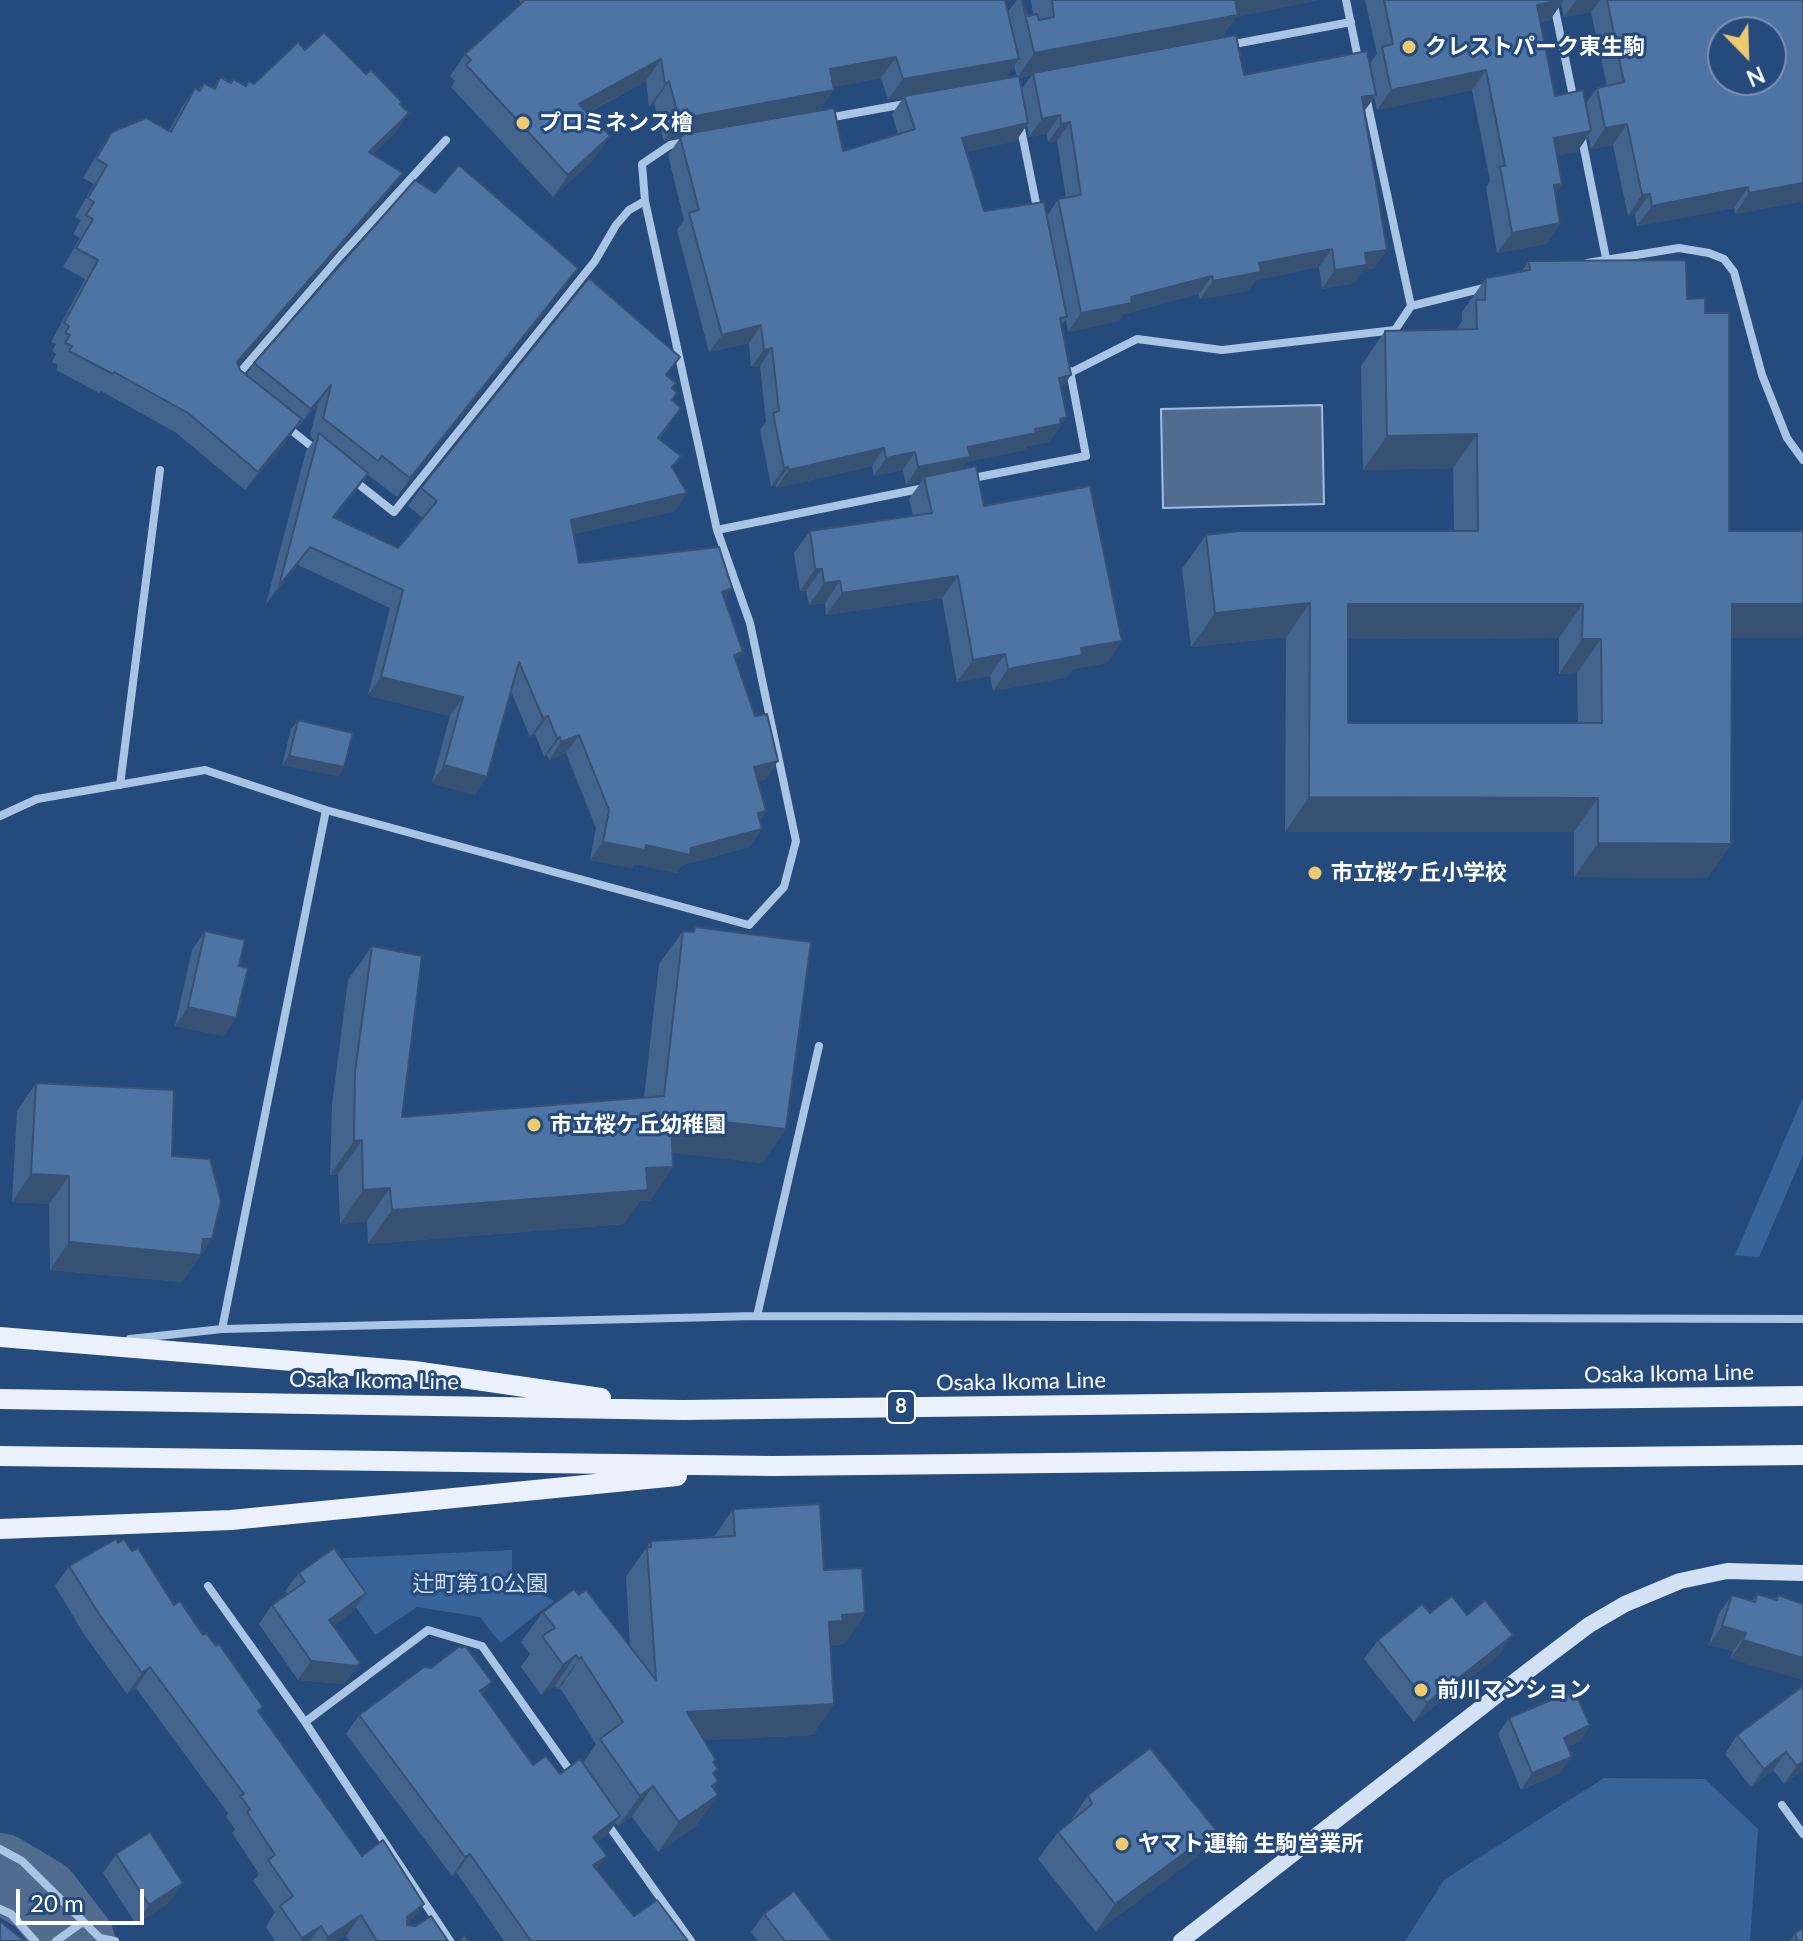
<!DOCTYPE html>
<html>
<head>
<meta charset="utf-8">
<style>
	body { margin:0 }
	#map { position:relative; width:1803px; height:1941px; overflow:hidden; background:#254a7c; font-family:Lato,sans-serif }
	canvas { display:block }
	.north { position:absolute; left:1707px; top:16px; width:80px; height:80px; box-sizing:border-box; background:#254a7c; border:2px solid #7c92b0; border-radius:50%; rotate:157deg; font-size:22px; font-weight:700; line-height:32px; text-align:center; color:#fff }
	.north::after { content:''; display:block; margin:auto; width:28px; height:36px; background:#eeca6e; clip-path:polygon(50% 0,100% 100%,50% 72%,0 100%) }
	.scale { position:absolute; left:16px; top:1889px; width:128px; height:36px; box-sizing:border-box; border:4px solid #fff; border-top:0; padding-left:10px; font-size:24px; line-height:28px; white-space:nowrap; color:#fff; -webkit-text-stroke:6px #254a7c; paint-order:stroke }
</style>
</head>
<body>
<div id="map">
<canvas width="1803" height="1941"></canvas>
<div class="north">N</div>
<div class="scale">20 m</div>
</div>
<script>
const context = document.querySelector('canvas').getContext('2d');
context.lineJoin = 'round';
function fillPath(path, color) {
  context.fillStyle = color;
  context.fill(path, 'evenodd');
}
function toPath(rows) {
  const path = new Path2D();
  for (const r of rows) {
    path.moveTo(r[0], r[1]);
    for (let i = 2; i < r.length; i += 2) path.lineTo(r[i], r[i + 1]);
  }
  return path;
}
function strokePath(path, color, width, dash) {
  context.strokeStyle = color;
  context.lineWidth = width;
  context.lineCap = dash ? 'butt' : 'round';
  context.setLineDash(dash || []);
  context.stroke(path);
}
function write(font, color, halo, rows, align = 'center') {
  context.font = font + ' Lato,"Noto Sans JP",sans-serif';
  context.lineWidth = 6;
  context.setLineDash([]);
  context.textBaseline = 'middle';
  context.strokeStyle = halo;
  context.fillStyle = color;
  for (const [text, x, y, turn = 0] of rows) {
    context.save();
    context.translate(x, y);
    context.rotate((+turn || 0) * Math.PI / 180);
    context.textAlign = isNaN(turn) ? turn : align;
    if (halo) context.strokeText(text, 0, 0);
    context.fillText(text, 0, 0);
    context.restore();
  }
}
fillPath(toPath([
	[1803,1097,1803,1155,1759,1257,1735,1255],
	[512,1550,512,1577,554,1601,500,1643,480,1617,417,1607,375,1635,323,1559],
	[1604,1778,1705,1779,1758,1829,1750,1941,1405,1941,1444,1880]
]), '#396499');
const water = toPath([
	[1322,405,1324,504,1163,508,1161,409,1322,405]
]);
fillPath(water, '#516c8f');
strokePath(water, '#9ebee5', 2);
strokePath(toPath([
	[0,1872,42,1897,76,1941]
]), '#516c8f', 78);
strokePath(toPath([
	[1346,0,1359,63],
	[1553,0,1574,101],
	[1229,45,1351,22],
	[1366,96,1411,306],
	[828,118,905,104],
	[1020,124,1038,213],
	[1581,134,1606,258],
	[1587,263,1679,248,1709,253,1724,259,1734,272,1762,375,1787,438,1803,460],
	[1070,373,1137,339,1222,350,1395,330,1411,306,1488,287],
	[236,377,341,255,446,140],
	[286,426,316,450],
	[352,479,394,512,595,261,616,225,629,210,645,201],
	[968,479,1086,456,1070,371],
	[717,530,924,488],
	[120,785,160,470],
	[0,816,37,799,205,770,326,810,749,925,784,887,796,841,750,623,717,530,645,201,642,164,670,145,685,142],
	[819,1046,757,1316,1803,1319],
	[222,1329,326,810],
	[130,1339,222,1329,757,1316],
	[208,1586,305,1722,450,1941],
	[305,1722,428,1630,482,1646,573,1775],
	[1782,1805,1803,1834],
	[606,1822,691,1941],
	[0,1849,22,1861,100,1938,115,1941],
	[0,1909,11,1914,35,1941],
	[56,1941,83,1922]
]), '#aac4e4', 8);
strokePath(toPath([
	[1181,1941,1532,1668,1589,1625,1625,1604,1680,1581,1727,1571,1803,1573]
]), '#d3e1f4', 16);
strokePath(toPath([
	[0,1337,414,1371,601,1398],
	[0,1399,683,1410,1803,1396],
	[0,1456,773,1466,1803,1455],
	[0,1529,231,1520,677,1476]
]), '#eaf1fc', 20);
fillPath(toPath([
	[519,0,1005,0,1008,12,1017,0,1023,0,1028,16,1033,15,1031,0,1318,0,1236,17,1222,37,1244,75,1369,64,1377,54,1365,0,1803,0,1803,201,1735,214,1734,208,1637,226,1635,214,1628,216,1613,145,1591,149,1588,136,1577,152,1557,155,1562,184,1555,194,1560,223,1546,244,1497,253,1486,187,1490,181,1472,90,1377,110,1374,97,1364,111,1387,250,1374,268,1363,270,1354,283,1322,289,1319,267,1256,280,1248,291,1200,299,1199,294,1124,314,1119,321,1068,332,1066,319,1061,325,1061,389,1067,417,1049,442,1027,446,1024,450,966,462,961,469,984,506,1107,663,1073,669,1067,677,993,691,990,676,957,682,942,598,826,615,825,603,809,605,806,591,800,591,794,553,810,531,913,516,909,499,921,482,906,485,903,470,874,476,872,466,776,488,776,485,771,486,760,430,766,422,760,366,751,367,749,343,709,352,677,230,684,220,668,155,680,138,664,141,654,103,649,107,646,81,588,113,595,158,553,197,451,87,455,81,450,76,465,54,521,4],
	[1561,4,1564,17,1591,12,1607,86,1597,88,1586,103,1555,96,1540,22,1550,20],
	[1014,65,1017,77,1005,79],
	[1032,75,1021,90,1019,78],
	[881,78,888,100,903,98,892,114,898,134,843,151,820,111,834,87],
	[1027,125,1029,137,1047,134,1048,142,1057,141,1066,198,1058,199,1047,216,984,211,966,152,1016,141],
	[305,50,366,74,400,105,396,132,373,154,390,191,238,365,240,370,246,375,254,363,565,287,397,497,368,475,334,518,398,548,423,518,408,506,421,488,667,376,672,388,669,426,659,439,672,468,675,511,574,534,579,563,725,599,736,661,755,716,778,761,766,779,758,781,766,811,760,820,762,829,749,847,682,865,677,873,635,864,632,868,590,860,596,828,566,753,549,760,547,755,544,756,535,734,530,737,511,691,475,795,432,783,450,716,368,695,390,608,298,565,266,604,306,451,314,440,310,436,318,404,298,427,297,427,289,438,245,490,175,432,101,391,99,393,56,370,58,365,52,362,56,354,52,351,56,344,51,342,85,279,63,267,80,238,73,234,81,220,75,217,94,184,83,178,99,151,112,132,169,131,182,107,195,88,198,90,204,83,213,88,220,77,230,83,233,79,246,85,249,81,254,84],
	[1529,261,1687,299,1705,313,1729,531,1803,638,1731,638,1731,844,1707,878,1574,877,1574,832,1285,832,1286,637,1191,647,1182,569,1206,535,1454,531,1453,468,1363,470,1361,366,1385,331,1456,330,1462,321,1462,312,1486,278,1521,272],
	[1559,638,1559,674,1577,673,1578,723,1348,723,1348,639],
	[298,720,344,767,338,776,282,765,291,729],
	[695,927,786,1129,762,1163,673,1152,650,1201,640,1201,624,1224,368,1244,367,1221,340,1224,338,1174,330,1175,332,1105,348,980,372,946,402,1117,644,1097,659,964,683,931,692,932],
	[205,931,239,966,236,1018,223,1036,175,1026,192,950],
	[36,1083,172,1156,212,1239,182,1282,50,1270,49,1204,12,1202,17,1111],
	[733,1509,824,1570,865,1613,844,1644,831,1645,813,1735,704,1740,714,1763,714,1775,718,1781,714,1788,697,1825,658,1852,632,1817,618,1826,616,1823,607,1835,597,1842,597,1870,634,1916,688,1941,504,1941,457,1873,452,1876,346,1734,359,1715,483,1696,533,1765,560,1774,583,1763,596,1744,560,1688,557,1689,555,1686,541,1695,521,1667,530,1654,521,1642,543,1612,579,1595,630,1647,626,1577,651,1541,714,1537],
	[118,1543,132,1551,174,1605,203,1635,263,1707,259,1712,409,1925,448,1941,350,1941,346,1936,338,1941,275,1941,266,1927,275,1912,253,1881,259,1874,232,1833,235,1829,226,1817,228,1813,136,1688,127,1694,84,1634,55,1586,69,1566],
	[299,1573,366,1593,353,1611,333,1626,360,1663,344,1684,298,1680,259,1624,272,1605,288,1594,285,1591],
	[1757,1594,1775,1599,1778,1595,1803,1604,1730,1659,1733,1651,1709,1645,1719,1613,1732,1595,1752,1601],
	[1430,1613,1500,1654,1414,1722,1364,1659,1378,1640],
	[1803,1686,1803,1770,1784,1784,1773,1770,1751,1787,1725,1754,1737,1735],
	[1509,1718,1590,1725,1579,1742,1567,1747,1560,1773,1521,1790,1498,1734],
	[1088,1795,1197,1857,1096,1932,1038,1859,1058,1832,1070,1822],
	[116,1854,170,1902,136,1924,103,1873],
	[764,1914,832,1941,758,1941,751,1932],
	[1795,1933,1803,1941,1790,1941]
]), '#43648d');
fillPath(toPath([
	[1232,0,1318,0,1236,17,1221,39,1033,73,1032,75,1017,78,1034,53],
	[1564,0,1550,20,1522,25,1537,5],
	[1576,0,1600,0,1591,12,1564,17],
	[896,57,881,78,815,91,830,69],
	[661,59,646,81,564,125,579,104],
	[1019,59,1004,80,888,100,903,79],
	[1486,70,1472,90,1377,110,1391,90],
	[669,81,654,103,649,107,665,85],
	[834,90,819,112,664,141,679,119],
	[1376,95,1363,113,1362,97],
	[409,113,396,132,356,171,369,152],
	[1060,115,1047,134,1029,137,1042,119],
	[1070,122,1057,141,1048,142,1061,124],
	[1028,123,1016,141,949,156,962,138],
	[1627,124,1613,145,1591,149,1605,128],
	[1591,131,1577,152,1540,159,1554,138],
	[610,136,595,158,553,197,568,175],
	[403,173,390,191,224,381,237,362],
	[1803,183,1803,201,1735,214,1749,193],
	[1562,184,1548,204,1554,185],
	[1748,187,1734,208,1637,226,1652,206],
	[1650,194,1635,214,1628,216,1642,195],
	[1560,223,1546,244,1497,253,1512,233],
	[1332,249,1319,267,1256,280,1248,291,1200,299,1213,281,1259,263],
	[1387,250,1374,268,1363,270,1354,283,1322,289,1335,270,1365,253],
	[578,268,565,287,397,497,410,478],
	[1212,276,1199,294,1124,314,1119,321,1068,332,1081,313,1131,297],
	[761,325,749,343,709,352,722,335],
	[772,348,760,366,751,367,764,350],
	[1071,375,1059,393,1059,378],
	[331,385,318,404,298,427,311,409],
	[1067,417,1049,442,1027,446,1024,450,966,462,958,475,924,477,921,482,906,485,918,467,968,447,1035,429,1060,419],
	[302,419,289,438,245,490,258,472],
	[1477,434,1453,468,1363,470,1387,436],
	[884,448,872,466,776,488,789,470],
	[915,452,903,470,874,476,886,458],
	[788,467,776,485,771,486,784,468],
	[368,473,356,491,321,535,333,517],
	[687,493,675,511,558,538,571,520],
	[310,547,298,565,266,604,279,586],
	[815,569,822,569,806,591,800,591],
	[958,576,942,598,826,615,842,593],
	[840,581,825,603,809,605,824,583],
	[732,588,720,607,722,592],
	[1310,603,1286,637,1191,647,1215,613],
	[1348,604,1583,604,1559,638,1324,639],
	[1732,604,1803,604,1803,638,1708,638],
	[1582,639,1601,639,1577,673,1559,674],
	[1122,641,1107,663,1073,669,1067,677,993,691,1008,669,1081,648],
	[743,652,730,670,734,655],
	[1005,654,990,676,957,682,973,660],
	[381,677,463,697,450,716,368,695],
	[548,716,535,734,530,737,543,718],
	[579,735,566,753,549,760,561,742],
	[560,737,547,755,544,756,557,738],
	[289,756,344,767,338,776,282,765],
	[778,761,766,779,742,785,754,767],
	[444,765,487,777,475,795,432,783],
	[1309,797,1598,798,1574,832,1285,832],
	[766,811,753,829,758,813],
	[762,829,749,847,682,865,677,873,635,864,632,868,590,860,603,842,691,848],
	[1598,843,1731,844,1707,878,1574,877],
	[188,1007,236,1018,223,1036,175,1026],
	[671,1116,786,1129,762,1163,647,1150],
	[362,1140,338,1174,330,1175,354,1141],
	[673,1167,650,1201,640,1201,624,1224,368,1244,392,1210,646,1168],
	[31,1174,69,1176,49,1204,12,1202],
	[390,1188,367,1221,340,1224,363,1190],
	[212,1239,182,1282,50,1270,69,1242],
	[366,1593,353,1611,315,1639,329,1620],
	[865,1613,844,1644,826,1645,829,1622,842,1615],
	[1722,1626,1746,1633,1733,1651,1709,1645],
	[1513,1635,1500,1654,1414,1722,1427,1703],
	[1743,1640,1803,1658,1803,1680,1730,1659],
	[576,1655,555,1686,541,1695,563,1665],
	[581,1657,560,1688,557,1689,579,1659],
	[311,1661,360,1663,344,1684,298,1680],
	[150,1667,136,1688,127,1694,142,1673],
	[492,1682,479,1701,480,1691],
	[834,1704,813,1735,665,1742,687,1712],
	[1590,1725,1579,1742,1552,1754,1564,1738],
	[1786,1752,1773,1770,1751,1787,1764,1769],
	[1572,1757,1560,1773,1521,1790,1532,1773],
	[1803,1761,1803,1770,1784,1784,1797,1766],
	[718,1781,700,1807,718,1795,697,1825,658,1852,679,1822,712,1786],
	[653,1786,632,1817,618,1826,640,1796],
	[620,1816,607,1835,580,1855,593,1837],
	[1216,1830,1197,1857,1096,1932,1115,1904],
	[470,1854,457,1873,452,1876,465,1857],
	[607,1856,593,1874,593,1865],
	[183,1883,170,1902,136,1924,149,1905],
	[424,1904,409,1925,392,1937,407,1917],
	[361,1915,346,1936,338,1941,326,1941,328,1937],
	[321,1926,310,1941,300,1941,302,1938]
]), '#375173');
const building = toPath([
	[525,0,1005,0,1019,59,903,79,896,57,830,69,834,90,679,119,669,81,665,85,661,59,579,104,610,136,568,175,466,65,471,60,465,54,525,0],
	[1022,0,1028,16,1037,14,1039,20,1054,17,1052,0,1235,0,1238,15,1034,53,1022,0],
	[1384,0,1561,0,1537,5,1555,96,1583,90,1591,131,1554,138,1562,184,1554,185,1560,223,1512,233,1500,166,1505,166,1486,70,1391,90,1382,47,1393,44,1384,0],
	[1607,0,1803,0,1803,183,1749,193,1748,187,1652,206,1650,194,1642,195,1627,124,1605,128,1597,88,1624,82,1607,0],
	[1723,32,1771,32,1771,80,1723,80,1723,32],
	[324,32,366,74,371,70,402,102,400,104,409,113,369,152,403,173,237,362,240,370,302,419,258,472,188,413,114,372,113,374,69,351,72,346,65,343,70,335,65,333,69,326,64,323,98,260,76,248,93,219,86,215,94,202,88,198,107,165,96,159,112,132,146,118,171,132,195,88,200,91,204,83,215,89,220,77,231,83,233,79,246,86,249,81,254,84,298,42,305,50,324,32],
	[1236,35,1244,75,1367,51,1376,95,1362,97,1387,250,1365,253,1367,265,1335,270,1332,249,1259,263,1261,272,1213,281,1212,276,1131,297,1132,303,1081,313,1058,199,1081,195,1070,122,1061,124,1060,115,1042,119,1033,73,1236,35],
	[1019,76,1028,123,962,138,984,211,1044,202,1067,317,1060,318,1071,375,1059,378,1067,417,1060,419,1061,424,1035,429,1036,433,968,447,970,457,918,467,915,452,886,458,884,448,789,470,788,467,784,468,773,413,779,411,772,348,764,350,761,325,722,335,689,213,699,210,680,137,685,134,834,108,843,151,915,129,904,96,1019,76],
	[459,165,578,268,410,478,382,456,378,461,323,418,331,385,311,409,254,363,415,180,435,193,459,165],
	[1686,260,1687,299,1705,298,1705,313,1729,313,1729,531,1803,531,1803,604,1732,604,1731,844,1598,843,1598,798,1309,797,1310,603,1215,613,1206,535,1239,531,1478,531,1477,434,1387,436,1385,331,1477,329,1476,300,1485,300,1486,278,1530,270,1529,261,1686,260],
	[1348,604,1583,604,1582,639,1601,639,1602,723,1348,723,1348,604],
	[589,278,680,357,666,375,676,383,672,388,677,393,672,400,681,408,658,438,681,456,672,467,687,493,571,520,579,563,719,547,732,588,722,592,743,652,734,655,755,716,767,714,778,761,754,767,766,811,758,813,762,829,691,848,690,855,646,845,645,850,603,842,609,810,579,735,561,742,560,737,557,738,548,716,543,718,519,662,487,777,444,765,463,697,381,677,403,590,310,547,279,586,319,433,368,473,333,517,398,548,437,501,421,488,589,278],
	[976,466,984,506,1090,486,1122,641,1081,648,1082,655,1008,669,1005,654,973,660,958,576,842,593,840,581,824,583,822,569,815,569,810,531,932,513,924,477,976,466],
	[298,720,353,733,344,767,289,756,298,720],
	[695,927,811,942,786,1129,671,1116,673,1167,646,1168,648,1190,392,1210,390,1188,363,1190,362,1140,354,1141,355,1072,372,946,422,956,402,1117,664,1096,683,931,694,932,695,927],
	[205,931,245,940,239,966,248,968,236,1018,188,1007,205,931],
	[36,1083,174,1090,172,1156,210,1159,221,1201,212,1239,203,1239,201,1255,69,1242,69,1176,31,1174,36,1083],
	[820,1504,824,1570,862,1568,865,1613,842,1615,843,1621,829,1622,834,1704,687,1712,716,1760,713,1762,718,1769,713,1773,718,1781,712,1786,718,1795,679,1822,653,1786,640,1796,600,1739,623,1722,581,1657,579,1659,576,1655,563,1665,542,1636,555,1628,543,1612,574,1589,579,1595,586,1590,656,1680,647,1547,651,1547,651,1541,735,1536,733,1509,820,1504],
	[116,1539,118,1543,124,1539,132,1551,138,1548,174,1605,180,1601,203,1635,206,1633,216,1646,219,1644,263,1707,258,1711,362,1856,383,1840,424,1904,407,1917,407,1925,416,1926,431,1916,448,1941,377,1941,361,1915,328,1937,321,1926,302,1938,280,1906,293,1896,268,1860,275,1855,247,1812,250,1809,240,1796,244,1794,150,1667,142,1673,99,1614,69,1566,116,1539],
	[334,1548,366,1593,329,1620,360,1663,357,1666,311,1661,272,1605,305,1582,299,1573,334,1548],
	[1757,1594,1777,1600,1778,1595,1803,1604,1803,1658,1743,1640,1746,1633,1722,1626,1732,1595,1755,1602,1757,1594],
	[1452,1596,1467,1615,1485,1600,1513,1635,1427,1703,1378,1640,1422,1604,1430,1613,1452,1596],
	[460,1646,462,1648,465,1646,492,1682,480,1691,533,1765,546,1756,560,1774,580,1759,620,1816,593,1837,607,1856,593,1865,634,1916,657,1900,688,1941,531,1941,470,1854,465,1857,359,1715,424,1667,431,1668,460,1646],
	[1803,1686,1803,1761,1797,1766,1786,1752,1764,1769,1737,1735,1803,1686],
	[1574,1690,1590,1725,1564,1738,1572,1757,1532,1773,1509,1718,1574,1690],
	[1150,1748,1216,1830,1115,1904,1058,1832,1092,1804,1088,1795,1150,1748],
	[150,1832,183,1883,149,1905,116,1854,150,1832],
	[794,1891,832,1941,785,1941,764,1914,794,1891],
	[0,1921,24,1941,0,1941,0,1921],
	[1803,1928,1803,1941,1797,1941,1795,1933,1803,1928],
	[465,1936,468,1941,459,1941,465,1936]
]);
fillPath(building, '#4e74a4');
strokePath(building, '#375173', 2);
for (const [x, y, r, color] of [
	[1409,47,8,"#eeca6e"],
	[523,123,8,"#eeca6e"],
	[1315,873,8,"#eeca6e"],
	[534,1125,8,"#eeca6e"],
	[1421,1690,8,"#eeca6e"],
	[1122,1844,8,"#eeca6e"]
]) {
  const dot = new Path2D();
  dot.arc(x, y, r, 0, 2 * Math.PI);
  context.fillStyle = color;
  context.fill(dot);
  strokePath(dot, '#254a7c', 3);
}
for (const [x, y, w] of [
	[901,1407,28]
]) {
  const box = new Path2D();
  box.roundRect(x - w / 2, y - 16, w, 32, 6);
  context.fillStyle = '#254a7c';
  context.fill(box);
  strokePath(box, '#fff', 2);
}
write('bold 20px', '#fff', null, [
	["8",901,1407]
]);
write('bold 22px', '#fff', '#254a7c', [
	["クレストパーク東生駒",1425,47],
	["プロミネンス檜",539,123],
	["市立桜ケ丘小学校",1331,873],
	["市立桜ケ丘幼稚園",550,1125],
	["前川マンション",1437,1690],
	["ヤマト運輸 生駒営業所",1138,1844]
], 'left');
write('22px', '#fff', '#254a7c', [
	["Osaka Ikoma Line",1669,1374,-1],
	["Osaka Ikoma Line",374,1381,1],
	["Osaka Ikoma Line",1021,1382,-1]
]);
write('22px', '#ccdef4', '#254a7c', [
	["辻町第10公園",480,1584]
]);
</script>
</body>
</html>
